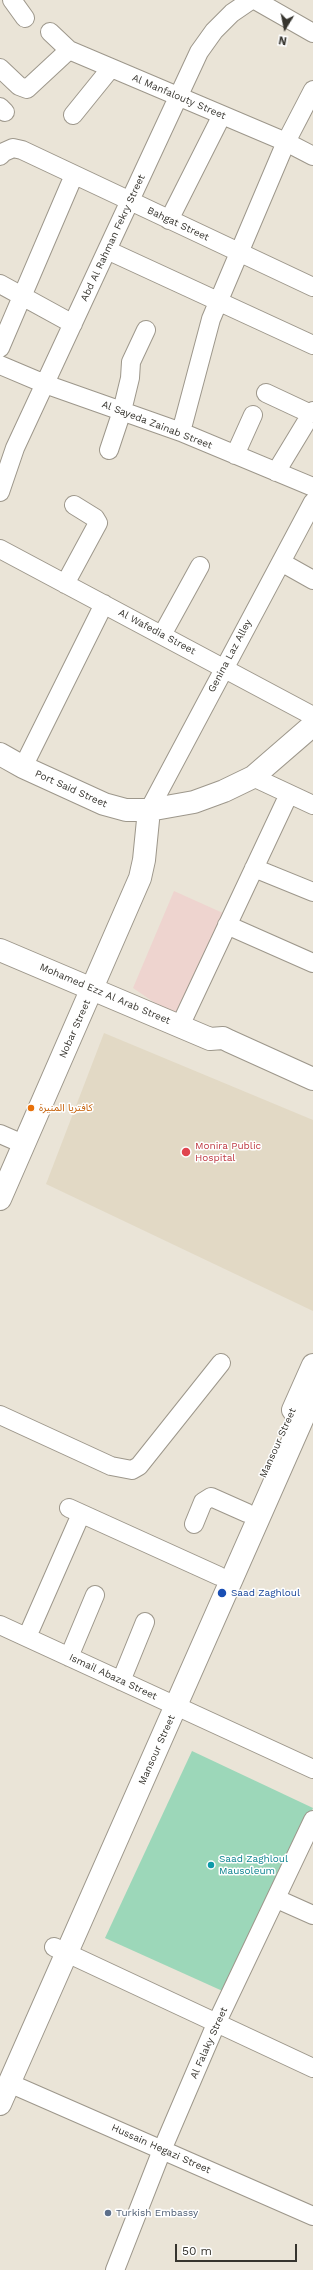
<!DOCTYPE html>
<html>
<head>
<meta charset="utf-8">
<style>
	body { margin:0 }
	#map { position:relative; width:313px; height:2270px; overflow:hidden; background:#eae4d7; font-family:"Work Sans",sans-serif }
	canvas { display:block }
	.north { position:absolute; left:265px; top:8px; width:40px; height:40px; -webkit-text-stroke:3px #fff; paint-order:stroke; rotate:190deg; font-size:11px; font-weight:700; line-height:16px; text-align:center; color:#37352f }
	.north::after { content:''; display:block; margin:auto; width:14px; height:18px; background:#37352f; clip-path:polygon(50% 0,100% 100%,50% 72%,0 100%) }
	.scale { position:absolute; left:175px; top:2244px; width:122px; height:18px; box-sizing:border-box; border:2px solid #37352f; border-top:0; padding-left:5px; font-size:12px; line-height:14px; white-space:nowrap; color:#37352f; -webkit-text-stroke:3px #fff; paint-order:stroke }
</style>
</head>
<body>
<div id="map">
<canvas width="313" height="2270"></canvas>
<div class="north">N</div>
<div class="scale">50 m</div>
</div>
<script>
const context = document.querySelector('canvas').getContext('2d');
context.lineJoin = 'round';
function fillPath(path, color) {
  context.fillStyle = color;
  context.fill(path, 'evenodd');
}
function toPath(rows) {
  const path = new Path2D();
  for (const r of rows) {
    path.moveTo(r[0], r[1]);
    for (let i = 2; i < r.length; i += 2) path.lineTo(r[i], r[i + 1]);
  }
  return path;
}
function strokePath(path, color, width, dash) {
  context.strokeStyle = color;
  context.lineWidth = width;
  context.lineCap = dash ? 'butt' : 'round';
  context.setLineDash(dash || []);
  context.stroke(path);
}
function write(font, color, halo, rows, align = 'center') {
  context.font = font + ' "Work Sans","Noto Sans Arabic",sans-serif';
  context.lineWidth = 3;
  context.setLineDash([]);
  context.textBaseline = 'middle';
  context.strokeStyle = halo;
  context.fillStyle = color;
  for (const [text, x, y, turn = 0] of rows) {
    context.save();
    context.translate(x, y);
    context.rotate((+turn || 0) * Math.PI / 180);
    context.textAlign = isNaN(turn) ? turn : align;
    if (halo) context.strokeText(text, 0, 0);
    context.fillText(text, 0, 0);
    context.restore();
  }
}
fillPath(toPath([
	[104,1033,313,1120,313,1311,46,1184]
]), '#e2d9c5');
fillPath(toPath([
	[174,891,234,918,180,1020,133,988]
]), '#eed4cf');
fillPath(toPath([
	[192,1751,313,1808,227,1993,105,1938]
]), '#9cd7b9');
const minor = toPath([
	[12,0,25,18],
	[255,0,313,33],
	[50,32,69,50,286,142,313,156],
	[0,68,19,86,27,89,69,50],
	[0,107,5,112],
	[73,115,111,68],
	[0,156,4,152,13,148,22,150,313,287],
	[169,220,222,115],
	[107,250,313,345],
	[0,284,73,324],
	[0,348,74,175],
	[0,365,45,384,181,432,313,487],
	[266,393,311,414],
	[181,432,211,319,286,142,313,90],
	[109,450,122,411,130,378,131,362,146,330],
	[235,455,253,415],
	[276,472,313,411],
	[0,492,15,448,199,52,214,31,232,13,251,0],
	[0,549,313,716],
	[281,562,313,580],
	[65,584,98,523,95,518,74,505],
	[162,635,200,566],
	[23,767,104,604],
	[253,777,313,805],
	[149,810,313,502],
	[254,868,313,892],
	[227,925,313,963],
	[180,1026,289,794],
	[0,1134,23,1144],
	[0,1415,111,1466,132,1470,139,1466,221,1363],
	[69,1508,219,1576],
	[194,1524,203,1502,211,1497,247,1513],
	[0,1625,313,1769],
	[27,1637,81,1514],
	[69,1657,95,1595],
	[121,1681,145,1622],
	[277,1899,313,1915],
	[54,1947,313,2068],
	[9,2083,313,2216],
	[115,2270,162,2150,216,2024,313,1820]
]);
const tertiary = toPath([
	[0,754,23,767,104,804,126,810,149,810,194,802,224,791,253,777,313,725],
	[0,1199,140,878,144,860,149,810],
	[293,1410,313,1365],
	[0,2104,313,1395]
]);
const secondary = toPath([
	[0,950,210,1039,223,1038,229,1041,313,1079]
]);
strokePath(minor, '#9d978b', 20);
strokePath(tertiary, '#9d978b', 24);
strokePath(secondary, '#9d978b', 24);
strokePath(minor, '#fff', 18);
strokePath(tertiary, '#fff', 22);
strokePath(secondary, '#fff', 22);
for (const [x, y, r, color] of [
	[31,1108,4,"#e8710a"],
	[186,1152,5,"#e0444e"],
	[222,1593,5,"#1a4fb4"],
	[211,1865,4,"#0f9aa8"],
	[108,2213,4,"#5c6f8a"]
]) {
  const dot = new Path2D();
  dot.arc(x, y, r, 0, 2 * Math.PI);
  context.fillStyle = color;
  context.fill(dot);
  strokePath(dot, '#fff', 1.5);
}
write('10px', '#37352f', '#fff', [
	["Al Manfalouty Street",179,97,23],
	["Bahgat Street",178,224,25],
	["Abd Al Rahman Fekry Street",113,238,-65],
	["Al Sayeda Zainab Street",157,425,21],
	["Al Wafedia Street",157,632,28],
	["Genina Laz Alley",230,656,-62],
	["Port Said Street",71,789,24],
	["Mohamed Ezz Al Arab Street",105,994,23],
	["Nobar Street",75,1029,-66],
	["Mansour Street",278,1443,-66],
	["Ismail Abaza Street",113,1677,25],
	["Mansour Street",157,1750,-66],
	["Al Falaky Street",209,2043,-66],
	["Hussain Hegazi Street",161,2149,24]
]);
write('10px', '#c56008', '#fff', [
	["كافتريا المنيرة",39,1108]
], 'left');
write('10px', '#be3a42', '#fff', [
	["Monira Public",195,1146],
	["Hospital",195,1158]
], 'left');
write('10px', '#164399', '#fff', [
	["Saad Zaghloul",231,1593]
], 'left');
write('10px', '#0d838f', '#fff', [
	["Saad Zaghloul",219,1859],
	["Mausoleum",219,1871]
], 'left');
write('10px', '#4e5e75', '#fff', [
	["Turkish Embassy",116,2213]
], 'left');
</script>
</body>
</html>
